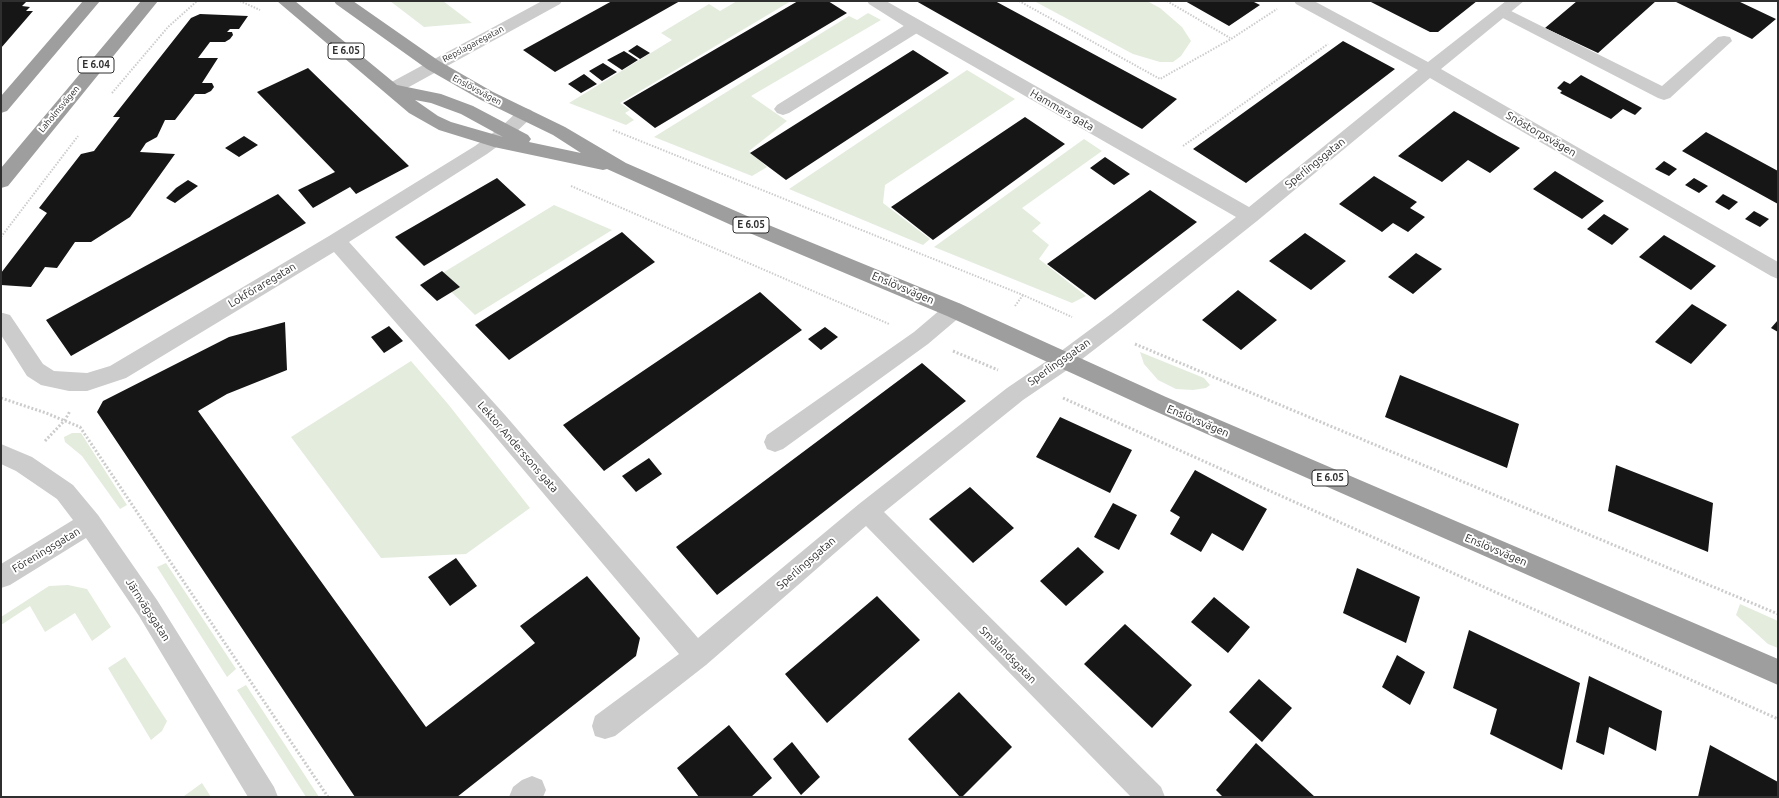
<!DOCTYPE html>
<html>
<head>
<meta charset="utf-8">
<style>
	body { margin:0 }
	#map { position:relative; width:1779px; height:798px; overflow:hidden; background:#fff; font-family:Ubuntu,sans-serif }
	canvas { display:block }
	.frame { position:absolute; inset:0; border:2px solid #2f2f2f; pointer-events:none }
</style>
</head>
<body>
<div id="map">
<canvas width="1779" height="798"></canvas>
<div class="frame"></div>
</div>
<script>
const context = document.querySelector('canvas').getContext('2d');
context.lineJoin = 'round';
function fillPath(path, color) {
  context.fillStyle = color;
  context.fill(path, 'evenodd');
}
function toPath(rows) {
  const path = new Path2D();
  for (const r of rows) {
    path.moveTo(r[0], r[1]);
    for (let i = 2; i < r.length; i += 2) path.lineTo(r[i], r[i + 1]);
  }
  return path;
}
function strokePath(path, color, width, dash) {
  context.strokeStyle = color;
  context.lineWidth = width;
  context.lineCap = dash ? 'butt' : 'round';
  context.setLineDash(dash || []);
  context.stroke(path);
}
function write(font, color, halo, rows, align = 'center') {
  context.font = font + ' Ubuntu,sans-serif';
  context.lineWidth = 4;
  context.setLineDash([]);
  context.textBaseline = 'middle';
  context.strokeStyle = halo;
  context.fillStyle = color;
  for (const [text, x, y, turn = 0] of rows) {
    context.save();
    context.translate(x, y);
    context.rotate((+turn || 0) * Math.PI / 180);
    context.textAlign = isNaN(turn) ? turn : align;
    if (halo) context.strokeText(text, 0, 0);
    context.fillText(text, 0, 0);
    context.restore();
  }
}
fillPath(toPath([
	[390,1,443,1,472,23,424,27],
	[737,1,791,1,620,103,630,110,625,113,634,120,626,125,569,103,672,40,661,33,709,4,720,11],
	[1034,1,1147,1,1160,8,1182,27,1191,41,1181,56,1173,62,1160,62,1133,54],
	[868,13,881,20,751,96,787,121,749,151,767,167,752,176,654,137,849,16,857,20],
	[967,70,1015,99,885,185,883,203,930,239,923,245,789,189],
	[1084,139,1102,151,1022,208,1041,223,1032,231,1049,245,1039,259,1086,296,1072,303,934,247],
	[554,205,612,230,475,315,436,277],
	[1140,352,1204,378,1210,385,1206,388,1193,390,1176,389,1158,380,1144,364],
	[411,361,448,404,530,508,466,554,381,558,291,437],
	[72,433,81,433,127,505,120,509,82,456,65,442,64,437],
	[166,563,236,669,227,677,157,567],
	[68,585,87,589,111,627,92,641,75,613,45,632,30,606,1,625,1,617,49,586],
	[1740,604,1778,621,1778,648,1768,644,1736,615],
	[125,657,167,721,162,731,151,740,108,668],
	[246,685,319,797,306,797,237,690],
	[202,783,211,797,185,797,184,796]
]), '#e4ecde');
fillPath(toPath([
	[2,1,27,1,22,6,30,7,26,11,33,11,1,48],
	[612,1,680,1,555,72,523,50],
	[798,1,828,1,847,13,655,128,623,103],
	[916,1,995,1,1177,99,1142,129],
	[1185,1,1252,1,1260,5,1229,26],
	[1369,1,1477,1,1438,32,1430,32],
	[1577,1,1656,1,1598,53,1545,28],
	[1674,1,1738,1,1776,19,1752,39],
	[200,14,248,16,239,29,230,29,227,32,232,32,233,35,230,39,225,42,210,42,198,58,218,58,202,83,212,83,214,87,211,91,205,94,195,94,175,120,165,120,157,137,146,143,140,152,175,154,130,217,91,242,75,242,57,268,45,267,31,287,1,285,1,273,47,213,39,208,81,154,94,151,120,117,113,117,191,18],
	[1343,41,1395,69,1246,183,1193,149],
	[637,45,650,53,640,59,628,51],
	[913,50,949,73,786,180,750,153],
	[624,51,638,60,622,70,607,60],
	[603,63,617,72,602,81,589,71],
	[308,68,409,166,356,194,350,187,313,208,298,190,335,172,257,92],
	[584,74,597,84,581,93,568,84],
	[1581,75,1642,108,1635,115,1623,109,1611,119,1560,93,1562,91,1557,88,1564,81,1570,84],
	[1454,111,1498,136,1520,148,1490,173,1468,160,1442,182,1398,156],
	[1025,117,1065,144,933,240,891,207],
	[1706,132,1778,171,1778,204,1682,151],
	[244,136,258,145,239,157,225,148],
	[1105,157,1130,174,1114,185,1090,168],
	[1664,161,1677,169,1669,176,1655,169],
	[1555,171,1604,201,1582,219,1533,189],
	[1374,176,1417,202,1410,208,1425,217,1408,232,1393,223,1382,232,1339,204],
	[497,178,526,205,424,266,395,237],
	[1694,178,1708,186,1699,193,1685,185],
	[188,180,198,186,175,203,166,198,176,188],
	[1150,190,1197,222,1095,300,1047,264],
	[278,194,306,223,71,356,46,320],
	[1723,194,1738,202,1729,210,1715,202],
	[1754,211,1769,219,1760,227,1745,219],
	[1604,214,1629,229,1612,245,1587,229],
	[622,232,655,262,509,360,475,325],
	[1305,233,1346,261,1311,290,1269,261],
	[1664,235,1716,266,1691,290,1639,257],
	[1416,253,1442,269,1413,294,1388,277],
	[442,271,460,287,437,301,420,285],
	[1238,290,1277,320,1241,350,1202,320],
	[760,292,802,330,604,471,563,425],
	[1692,304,1727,325,1691,364,1655,342],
	[1778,320,1778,332,1771,328],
	[285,322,287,370,227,394,198,411,426,727,535,643,520,626,587,576,640,638,636,656,457,797,355,797,97,412,103,401,229,337],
	[389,326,403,341,384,353,371,337],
	[825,327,838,337,821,350,808,339],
	[922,363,966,401,717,595,676,547],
	[1400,375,1519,424,1507,468,1385,417],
	[1060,417,1132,450,1110,493,1036,457],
	[649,458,662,474,636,492,622,476],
	[1616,465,1713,503,1708,552,1608,511],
	[1195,470,1267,509,1243,551,1212,533,1201,552,1170,534,1180,517,1170,511],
	[970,487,1014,528,973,563,929,519],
	[1113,503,1137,515,1119,550,1094,537],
	[1078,547,1104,572,1066,606,1040,581],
	[456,558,477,586,450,606,428,577],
	[1357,568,1420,597,1406,643,1343,613],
	[877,596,920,640,827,723,785,674],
	[1214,597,1250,627,1228,653,1191,622],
	[1125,624,1192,685,1152,728,1084,664],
	[1469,630,1580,683,1562,770,1490,734,1497,709,1453,688],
	[1397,655,1425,672,1410,705,1382,687],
	[1589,676,1662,711,1656,751,1609,727,1604,755,1576,742],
	[1259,679,1292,708,1262,742,1229,712],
	[959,692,1012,747,962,797,960,797,908,739],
	[729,725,772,778,751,797,699,797,677,768],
	[792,742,820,777,801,795,773,759],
	[1256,743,1315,797,1223,797,1216,790],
	[1710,745,1778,782,1778,797,1698,797]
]), '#161616');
strokePath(toPath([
	[240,1,260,10],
	[1019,1,1160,79,1231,39,1277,9],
	[1167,1,1230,38],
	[112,93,168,27,197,1],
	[613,130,1023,295,1072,317],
	[1183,146,1328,44],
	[571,186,889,324],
	[1,237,78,136],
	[1015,306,1023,295]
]), '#ccc', 2, [1.5, 1.5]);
strokePath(toPath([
	[1135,344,1778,614],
	[953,351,998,370],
	[1,398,46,413,80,427,328,797],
	[1063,398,1778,719],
	[45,441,65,420,70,411]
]), '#ccc', 3, [2, 2]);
fillPath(toPath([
	[1503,7,1662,86,1718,37,1724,36,1730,37,1732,41,1670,98,1664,100,1658,98,1497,15,1495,12,1497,9,1503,7],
	[916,21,922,22,924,26,922,30,789,113,783,115,777,113,774,109,777,105,910,22,916,21],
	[954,302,961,304,964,310,961,316,928,344,783,449,775,452,767,449,764,442,767,435,914,332,947,304,954,302]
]), '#ccc');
fillPath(toPath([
	[542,1,562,1,560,4,398,93,392,95,386,93,383,89,386,85,542,1],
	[867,1,886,1,1249,207,1418,70,1296,4,1294,1,1314,1,1428,62,1506,1,1524,1,1441,69,1778,262,1778,279,1771,276,1430,78,1257,221,1125,326,1073,366,1023,400,884,512,1161,787,1165,797,1131,797,866,526,706,665,615,736,605,739,595,736,592,726,595,716,679,654,489,429,334,252,126,378,87,391,69,391,41,385,27,376,1,335,1,313,3,313,10,315,43,364,54,371,87,373,110,366,329,236,475,146,501,127,519,110,525,108,531,110,534,114,531,118,513,135,487,154,349,242,505,415,698,638,859,504,1007,388,1057,354,1111,314,1236,217,910,30,869,4,867,1],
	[1,444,32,457,73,485,98,515,157,600,274,787,278,797,248,797,139,616,86,538,10,585,1,588,1,564,73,520,57,499,16,471,1,464,1,444],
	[532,776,542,780,546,790,543,797,509,797,513,787,522,780,532,776]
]), '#ccc');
fillPath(toPath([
	[83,1,100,1,7,111,1,113,1,96,83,1],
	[141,1,158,1,8,186,1,188,1,168,141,1],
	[277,1,295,1,397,85,441,94,473,106,528,135,531,139,529,142,581,153,553,135,481,100,427,69,336,4,334,1,353,1,439,61,493,92,565,127,626,163,754,219,961,304,1166,397,1778,659,1778,685,1150,409,947,316,740,229,607,169,603,170,494,147,439,130,409,113,277,1],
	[415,100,431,103,461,114,503,137,451,122,438,116,415,100]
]), '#9e9e9e');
write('9px', '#2f2f2f', '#fff', [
	["Repslagaregatan",473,44,-28],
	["Enslövsvägen",477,90,28],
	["Laholmsvägen",59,109,-50]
]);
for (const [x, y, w] of [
	[346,51,36],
	[96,65,36],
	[751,225,36],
	[1330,478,36]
]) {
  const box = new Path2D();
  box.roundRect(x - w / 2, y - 8, w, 16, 3);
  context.fillStyle = '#fff';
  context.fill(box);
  strokePath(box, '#2f2f2f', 1);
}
write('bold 10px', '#2f2f2f', null, [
	["E 6.05",346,51],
	["E 6.04",96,65],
	["E 6.05",751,225],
	["E 6.05",1330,478]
]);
write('11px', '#2f2f2f', '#fff', [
	["Hammars gata",1062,110,30],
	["Snöstorpsvägen",1541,134,30],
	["Sperlingsgatan",1315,163,-39],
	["Lokföraregatan",262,285,-31],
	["Enslövsvägen",903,288,23],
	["Sperlingsgatan",1059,362,-35],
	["Enslövsvägen",1198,421,23],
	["Lektor Anderssons gata",518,447,49],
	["Föreningsgatan",46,550,-31],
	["Enslövsvägen",1496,550,23],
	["Sperlingsgatan",806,563,-41],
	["Järnvägsgatan",148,610,57],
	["Smålandsgatan",1008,655,45]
]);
</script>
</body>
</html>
